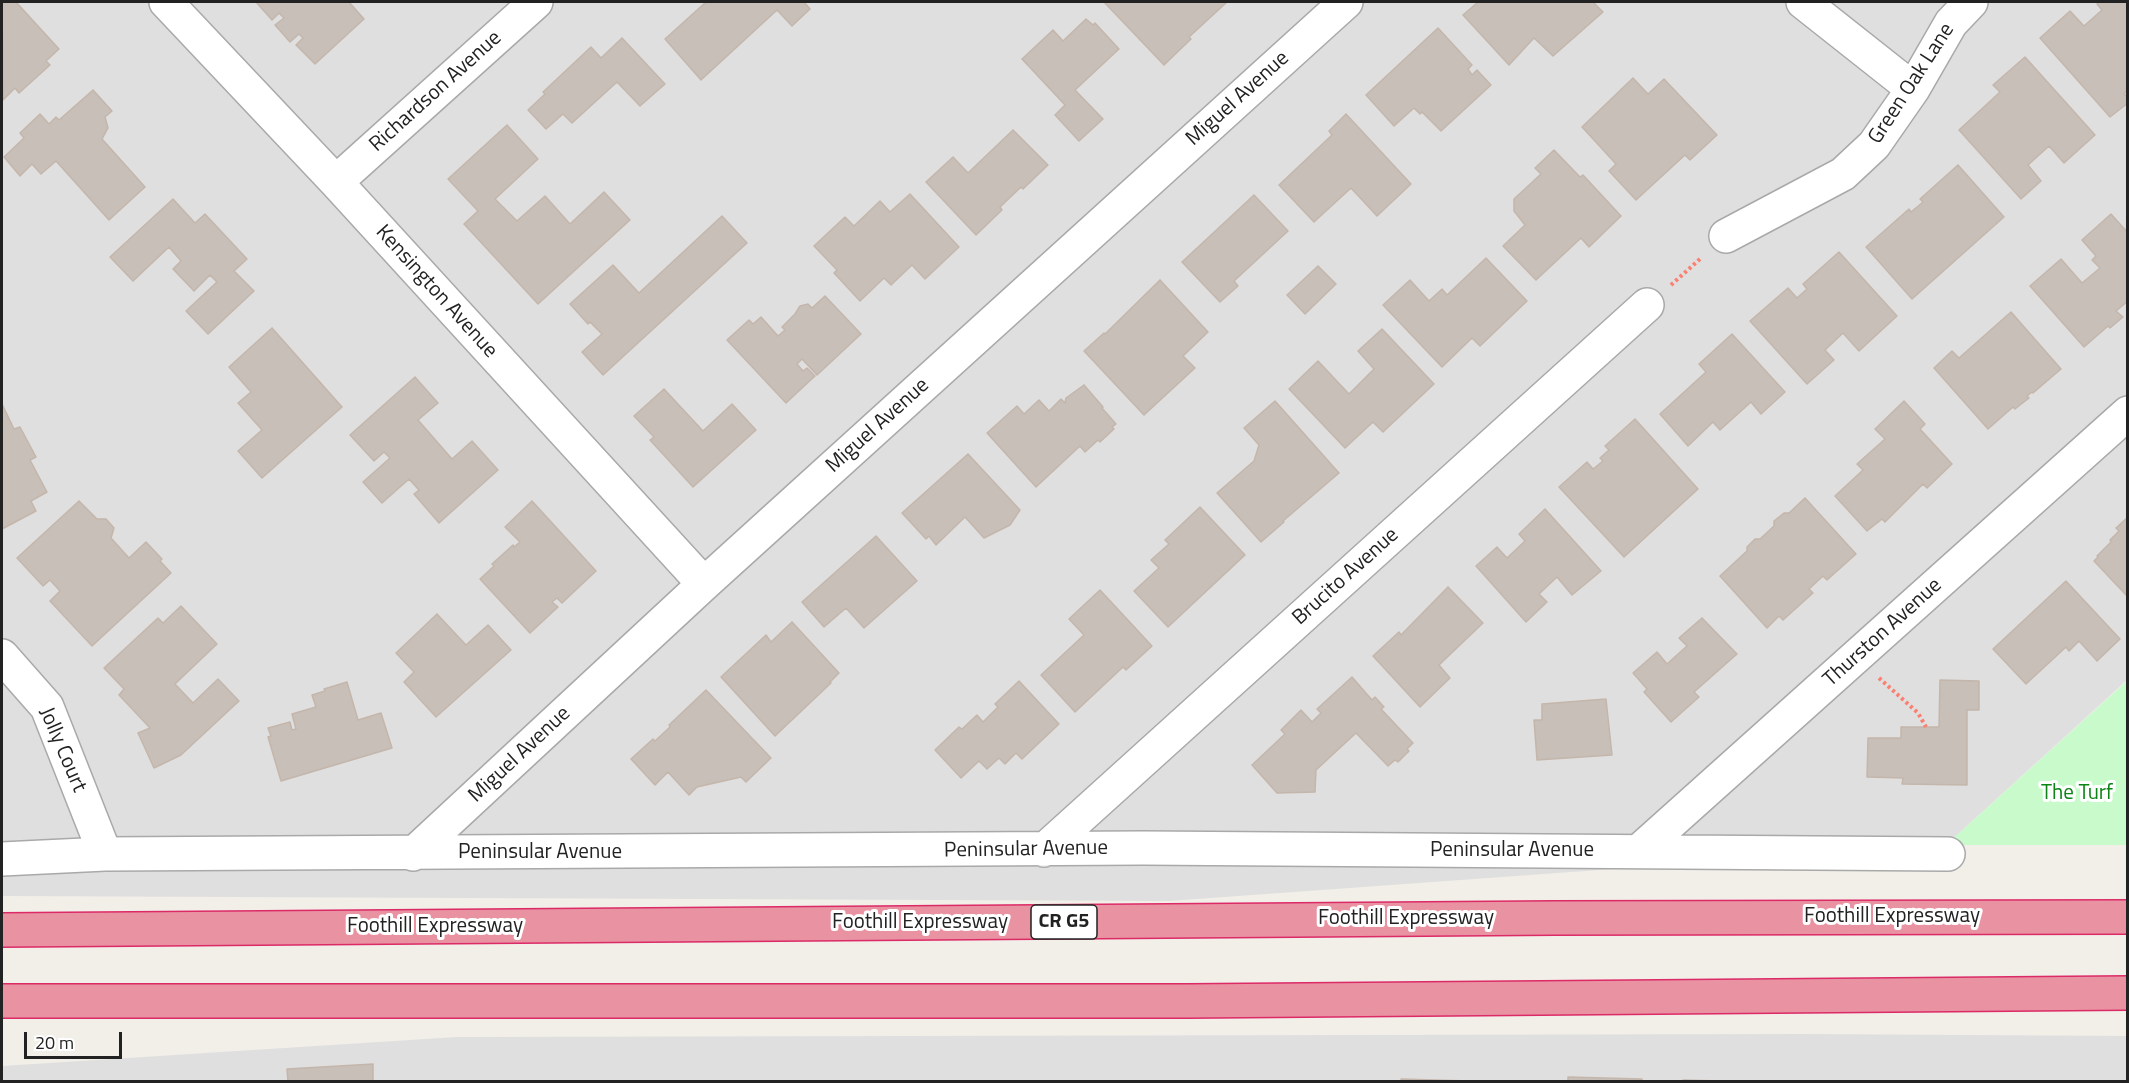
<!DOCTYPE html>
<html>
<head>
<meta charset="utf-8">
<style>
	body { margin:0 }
	#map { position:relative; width:2129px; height:1083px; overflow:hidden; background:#f2efe9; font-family:"Titillium Web",sans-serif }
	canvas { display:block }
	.frame { position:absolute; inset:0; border:3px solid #222; pointer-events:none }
	.scale { position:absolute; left:24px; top:1032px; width:98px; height:27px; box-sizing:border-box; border:3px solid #222; border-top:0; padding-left:8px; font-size:18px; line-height:21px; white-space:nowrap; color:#222; -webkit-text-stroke:4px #fff; paint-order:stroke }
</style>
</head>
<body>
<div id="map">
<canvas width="2129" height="1083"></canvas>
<div class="frame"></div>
<div class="scale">20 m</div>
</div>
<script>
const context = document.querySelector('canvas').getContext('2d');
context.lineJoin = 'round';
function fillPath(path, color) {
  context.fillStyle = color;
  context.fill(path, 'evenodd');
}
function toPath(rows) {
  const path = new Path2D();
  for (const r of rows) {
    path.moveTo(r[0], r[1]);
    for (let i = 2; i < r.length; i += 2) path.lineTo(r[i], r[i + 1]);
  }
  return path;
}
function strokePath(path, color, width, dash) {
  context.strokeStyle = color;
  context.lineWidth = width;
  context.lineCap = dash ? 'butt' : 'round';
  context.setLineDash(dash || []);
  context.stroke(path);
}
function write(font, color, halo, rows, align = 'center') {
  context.font = font + ' "Titillium Web",sans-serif';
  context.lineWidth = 6;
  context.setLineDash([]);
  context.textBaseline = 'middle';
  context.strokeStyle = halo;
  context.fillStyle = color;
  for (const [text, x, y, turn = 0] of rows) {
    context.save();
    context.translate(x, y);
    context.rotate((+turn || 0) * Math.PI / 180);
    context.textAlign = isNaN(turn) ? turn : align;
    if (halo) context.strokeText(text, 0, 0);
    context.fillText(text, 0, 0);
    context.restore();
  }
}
fillPath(toPath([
	[2,2,2127,2,2127,680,1946,845,1169,901,2,896],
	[1803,1034,2128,1036,2127,1082,2,1082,2,1066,457,1037]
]), '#e0dfdf');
fillPath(toPath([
	[2127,681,2127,845,1946,845]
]), '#c8facc');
const building = toPath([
	[2,2,16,2,59,49,46,61,50,65,19,93,15,88,3,100,2,2],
	[256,2,349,2,364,19,315,64,296,45,303,38,299,34,290,42,275,25,284,18,279,13,272,20,256,2],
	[706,2,804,2,810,9,792,26,777,10,701,80,665,39,706,2],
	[1104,2,1227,2,1189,37,1191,39,1164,65,1104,2],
	[1478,2,1593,2,1603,12,1553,56,1534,38,1509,65,1463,15,1478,2],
	[2099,2,2128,2,2128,90,2124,94,2128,98,2128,103,2110,117,2040,38,2070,11,2084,26,2102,10,2097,4,2099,2],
	[1086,19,1093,25,1095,23,1119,49,1075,90,1103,119,1079,141,1055,115,1065,105,1022,59,1053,30,1063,41,1086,19],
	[1438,28,1472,65,1468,69,1472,75,1477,70,1491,85,1441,131,1422,112,1420,114,1414,108,1394,126,1366,95,1438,28],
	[622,38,665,84,640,106,617,82,572,123,563,114,546,129,528,110,545,94,543,92,591,47,601,58,622,38],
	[2025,57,2095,135,2064,163,2049,146,2028,165,2041,181,2021,199,1959,130,2000,92,1993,85,2025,57],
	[1633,78,1648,94,1664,79,1717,135,1690,160,1685,155,1636,200,1609,171,1616,164,1582,127,1633,78],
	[93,90,112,111,105,117,108,128,102,139,145,187,109,220,56,161,41,174,32,164,20,176,4,157,24,138,20,133,40,114,49,124,56,117,59,120,93,90],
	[1346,114,1411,184,1377,216,1351,188,1314,222,1279,185,1332,135,1329,131,1346,114],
	[507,125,538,159,495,199,517,221,545,196,570,224,604,192,630,220,538,304,464,224,478,211,448,179,507,125],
	[1013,130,1048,165,1023,189,1021,187,1000,207,1002,210,976,235,926,182,953,157,968,173,1013,130],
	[1554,150,1580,177,1583,175,1621,216,1589,247,1581,238,1536,280,1503,246,1525,225,1514,211,1514,199,1541,174,1535,168,1554,150],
	[1958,165,2004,217,1912,299,1866,247,1909,209,1911,212,1923,202,1920,199,1958,165],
	[910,194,959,247,925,279,912,265,891,285,884,278,860,301,834,273,837,270,814,246,845,217,854,226,880,201,890,212,910,194],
	[1254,195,1288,231,1234,281,1238,286,1220,302,1182,262,1254,195],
	[173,199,195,223,205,214,247,259,234,271,254,291,208,334,186,311,217,282,210,275,194,291,173,269,181,261,169,247,133,281,110,257,173,199],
	[2111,214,2128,233,2128,301,2116,311,2123,317,2110,328,2108,326,2084,347,2030,286,2061,259,2082,283,2100,268,2092,260,2096,256,2082,240,2111,214],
	[722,216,747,243,603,375,582,352,602,334,590,322,588,324,570,304,613,265,639,293,722,216],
	[1839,252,1897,316,1859,351,1843,333,1825,350,1834,360,1807,384,1750,321,1788,288,1797,298,1807,289,1803,284,1839,252],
	[1486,258,1527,301,1480,346,1472,338,1442,367,1383,305,1410,280,1429,301,1442,289,1447,295,1486,258],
	[1318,266,1336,284,1305,314,1287,295,1318,266],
	[1160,280,1208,332,1183,356,1195,368,1144,415,1084,351,1104,333,1105,334,1160,280],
	[825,296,861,334,817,375,802,359,797,364,803,371,807,368,815,376,786,403,727,340,749,320,753,324,761,317,778,336,785,330,782,327,795,314,800,306,808,304,812,308,825,296],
	[2011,312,2061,369,2033,393,2032,392,2027,396,2029,398,2015,409,2013,407,1988,429,1934,368,1952,351,1959,358,2011,312],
	[272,328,342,407,262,478,238,451,262,430,238,403,251,392,229,367,272,328],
	[1382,329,1434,384,1383,432,1373,422,1345,448,1289,389,1318,361,1349,394,1374,369,1358,351,1382,329],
	[1732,334,1785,392,1761,414,1751,402,1720,430,1713,422,1688,446,1660,414,1706,372,1699,364,1732,334],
	[415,377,438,403,418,420,452,459,472,441,498,470,439,523,414,494,419,490,409,479,382,503,363,482,390,458,384,452,374,461,350,435,415,377],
	[1084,385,1103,407,1102,408,1116,424,1112,427,1114,429,1100,442,1098,440,1085,452,1080,446,1036,487,987,433,1017,406,1024,414,1039,400,1049,411,1061,399,1065,403,1066,398,1084,385],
	[664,389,703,431,732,404,756,430,693,487,650,440,654,437,634,416,664,389],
	[1275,401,1339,473,1283,521,1284,522,1261,542,1217,493,1254,461,1259,445,1244,428,1275,401],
	[1904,401,1925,424,1920,429,1952,464,1927,488,1923,484,1885,522,1882,519,1867,531,1835,496,1863,470,1857,464,1885,439,1875,429,1904,401],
	[2,404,14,429,20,427,36,457,30,460,47,492,31,501,36,511,2,529,2,404],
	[1635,419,1698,489,1624,557,1559,487,1587,462,1593,469,1603,461,1600,458,1609,450,1605,446,1635,419],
	[968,454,1020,510,1010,525,984,538,965,517,936,545,929,536,926,539,902,513,968,454],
	[1805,498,1856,554,1827,580,1823,576,1809,589,1813,593,1783,620,1779,616,1767,628,1720,576,1747,551,1747,547,1755,539,1760,539,1774,526,1774,521,1784,513,1789,513,1805,498],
	[79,501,97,519,106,519,114,528,111,538,129,558,146,542,162,559,160,561,171,573,92,646,50,601,60,591,50,580,43,586,17,558,79,501],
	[532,501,596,571,562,603,557,598,552,602,558,607,530,633,480,579,494,566,492,564,513,545,514,547,520,542,505,527,532,501],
	[1200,507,1245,555,1168,627,1134,591,1159,568,1151,560,1169,544,1165,540,1200,507],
	[1545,509,1601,571,1572,595,1557,577,1539,594,1547,602,1526,622,1476,566,1497,547,1507,558,1525,541,1519,534,1545,509],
	[2128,517,2128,597,2094,561,2098,557,2097,556,2111,542,2110,540,2119,531,2116,528,2128,517],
	[876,536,917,581,864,628,846,608,824,627,802,602,876,536],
	[2066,581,2120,639,2097,661,2079,641,2069,651,2066,647,2026,684,1993,649,2066,581],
	[1448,587,1483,623,1439,665,1450,678,1420,707,1373,656,1399,632,1401,635,1448,587],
	[1100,590,1152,646,1126,670,1123,667,1075,712,1041,675,1084,635,1069,619,1100,590],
	[181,606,217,644,175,684,193,703,218,679,239,701,181,755,154,768,138,733,150,728,119,695,124,689,104,668,158,618,163,623,181,606],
	[437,614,466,645,488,625,511,650,436,717,404,682,414,672,396,653,437,614],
	[1702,618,1737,654,1694,692,1699,697,1671,722,1644,692,1647,689,1633,673,1657,652,1667,664,1687,646,1679,638,1702,618],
	[792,622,839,673,830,682,831,683,775,736,721,677,766,635,771,642,792,622],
	[1352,677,1372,700,1375,697,1384,707,1381,709,1413,743,1407,749,1409,751,1398,762,1395,760,1388,766,1356,733,1316,770,1315,792,1277,793,1252,765,1285,734,1281,730,1301,710,1312,722,1321,713,1317,709,1352,677],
	[1940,680,1979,681,1979,710,1967,710,1967,785,1902,784,1903,778,1867,777,1868,738,1901,738,1901,727,1939,727,1940,680],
	[1019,681,1059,724,1022,759,1016,753,1005,764,999,758,987,769,979,761,961,778,935,750,959,727,962,729,977,715,983,722,998,707,995,704,1019,681],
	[347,682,358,720,381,713,392,748,281,781,268,737,271,736,268,728,290,722,292,730,296,729,292,714,316,707,312,695,325,691,324,689,347,682],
	[706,690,771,758,746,782,741,777,697,787,689,795,668,772,655,785,631,759,653,739,655,741,670,727,669,725,706,690],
	[1606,699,1612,755,1537,760,1534,720,1542,720,1542,704,1606,699],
	[373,1064,373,1082,288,1082,287,1069,373,1064],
	[1568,1077,1642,1079,1642,1082,1568,1082,1568,1077],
	[1401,1079,1469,1081,1401,1082,1401,1079],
	[1683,1080,1721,1081,1721,1082,1683,1082,1683,1080]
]);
fillPath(building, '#c7bfb8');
strokePath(building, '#c4b6ab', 1.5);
const street = toPath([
	[166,2,336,182,704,584],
	[1803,2,1913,89],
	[336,182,536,2],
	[1726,236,1843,174,1874,145,1913,89,1951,23,1971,2],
	[2,656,47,707,105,854],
	[1044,850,1647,305],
	[1639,851,2128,413],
	[413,854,704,584,1346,2],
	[2,859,105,854,1143,848,1948,854]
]);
const highway = toPath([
	[2,930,1555,918,2128,917],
	[2,1001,1188,1001,2128,993]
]);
strokePath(street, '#a9a9a9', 36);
strokePath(highway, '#dc2a67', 36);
strokePath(toPath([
	[1671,285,1701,258],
	[1879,678,1918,713,1926,727]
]), '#fa8072', 4, [3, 3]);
strokePath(street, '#fff', 33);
strokePath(highway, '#e892a2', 33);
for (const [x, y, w] of [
	[1064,922,66]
]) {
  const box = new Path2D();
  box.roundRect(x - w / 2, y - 17, w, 34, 4.5);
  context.fillStyle = '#fff';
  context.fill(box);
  strokePath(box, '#222', 1.5);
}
write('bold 20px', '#222', null, [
	["CR G5",1064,922]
]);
write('21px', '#222', '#fff', [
	["Green Oak Lane",1912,84,-57],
	["Richardson Avenue",436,92,-42],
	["Miguel Avenue",1238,99,-42],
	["Kensington Avenue",436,292,48],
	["Miguel Avenue",878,426,-42],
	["Brucito Avenue",1346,577,-42],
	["Thurston Avenue",1883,633,-42],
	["Jolly Court",62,750,67],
	["Miguel Avenue",520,755,-43],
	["Peninsular Avenue",1026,850,-1],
	["Peninsular Avenue",1512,851],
	["Peninsular Avenue",540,853],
	["Foothill Expressway",1892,917],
	["Foothill Expressway",1406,919],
	["Foothill Expressway",920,923],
	["Foothill Expressway",435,927]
]);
write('21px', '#0c8416', '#fff', [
	["The Turf",2077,794]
]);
</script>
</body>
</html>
